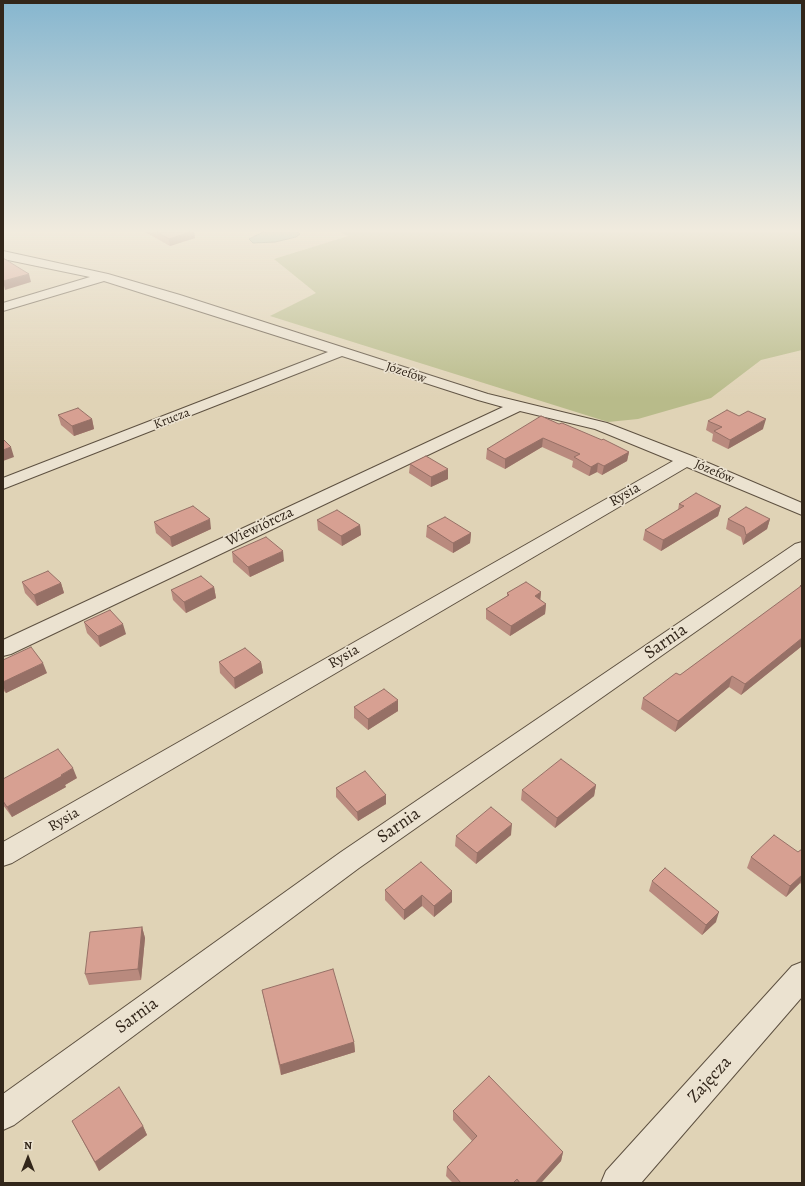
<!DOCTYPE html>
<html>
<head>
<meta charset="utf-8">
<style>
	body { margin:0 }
	#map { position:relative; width:805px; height:1186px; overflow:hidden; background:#e0d3b6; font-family:Alegreya,serif }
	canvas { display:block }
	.frame { position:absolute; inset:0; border:4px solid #32261a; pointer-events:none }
	.north { position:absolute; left:8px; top:1138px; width:40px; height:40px; -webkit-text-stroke:3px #ebe2d0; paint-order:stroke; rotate:0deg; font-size:11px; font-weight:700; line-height:16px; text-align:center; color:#32261a }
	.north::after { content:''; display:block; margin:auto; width:14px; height:18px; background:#32261a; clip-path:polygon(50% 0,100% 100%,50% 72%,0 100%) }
</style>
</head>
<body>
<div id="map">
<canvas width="805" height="1186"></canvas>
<div class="frame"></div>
<div class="north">N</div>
</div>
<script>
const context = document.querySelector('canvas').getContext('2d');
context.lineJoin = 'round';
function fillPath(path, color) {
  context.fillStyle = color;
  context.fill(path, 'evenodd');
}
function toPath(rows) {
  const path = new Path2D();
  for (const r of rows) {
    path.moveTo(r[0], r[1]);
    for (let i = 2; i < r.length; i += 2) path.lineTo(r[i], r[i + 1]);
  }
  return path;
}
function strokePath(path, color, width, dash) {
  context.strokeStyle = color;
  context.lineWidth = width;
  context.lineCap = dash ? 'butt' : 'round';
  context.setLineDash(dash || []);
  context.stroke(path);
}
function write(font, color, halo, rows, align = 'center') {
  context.font = font + ' Alegreya,serif';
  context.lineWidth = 3.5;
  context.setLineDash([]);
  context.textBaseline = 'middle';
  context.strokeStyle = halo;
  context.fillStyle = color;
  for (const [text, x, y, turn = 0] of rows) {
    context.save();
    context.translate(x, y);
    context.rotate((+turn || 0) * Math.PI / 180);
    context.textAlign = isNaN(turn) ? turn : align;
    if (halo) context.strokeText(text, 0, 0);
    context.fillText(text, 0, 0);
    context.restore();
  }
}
fillPath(toPath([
	[340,232,802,232,802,350,761,360,711,398,638,419,608,422,270,316,316,293,274,259,348,236]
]), '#b8bb8a');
const water = toPath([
	[263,232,298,232,300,234,296,237,275,242,253,243,249,239,263,232]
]);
fillPath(water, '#94b9a9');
strokePath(water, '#6d7e70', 1);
const street = toPath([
	[3,251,108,274,180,295,488,394,607,423,692,456,802,503,802,515,687,467,12,863,3,866,3,842,673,461,595,429,520,411,11,654,3,656,3,640,503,407,478,400,342,356,3,489,3,478,328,352,104,281,3,311,3,303,90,277,3,259,3,251],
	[802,542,802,557,359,868,14,1125,3,1130,3,1094,341,852,795,544,802,542],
	[802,962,802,997,641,1183,601,1183,606,1171,792,966,802,962]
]);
strokePath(street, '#5e5141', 2);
fillPath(street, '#ebe2d0');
fillPath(toPath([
	[145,232,194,232,195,238,170,246],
	[58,415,92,419,94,429,74,436,61,425],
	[708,421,763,429,728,449,712,441,713,434,706,430],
	[559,424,629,452,627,461,602,475,597,472,589,476,572,467,573,461,542,447,505,469,486,459,487,449],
	[410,464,448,479,431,487,409,473],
	[679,504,721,506,718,516,661,551,643,540,645,530,678,510],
	[728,519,770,519,767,529,743,545,741,537,726,529],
	[317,520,360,525,361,535,342,546,318,530],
	[154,522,211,529,172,547,156,533],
	[427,526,471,533,470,543,453,553,426,537],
	[232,552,284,561,250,577,233,562],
	[22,582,61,583,64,593,37,606,25,593],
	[802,584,802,646,741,695,729,687,675,732,641,709,643,698,680,675,799,588,800,586],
	[214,587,216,598,186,613,173,600,171,590],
	[541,592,540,600,546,604,545,614,510,636,486,619,486,609,507,596,507,593],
	[84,622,126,634,100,647,87,633],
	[3,660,47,673,6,693,3,690],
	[219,662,261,662,263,673,235,689,220,673],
	[354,707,398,711,368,730,354,718],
	[77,778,65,785,66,787,12,817,3,805,3,779],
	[596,785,594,796,555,828,521,800,522,790],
	[336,788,386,795,386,804,358,821,336,797],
	[511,835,476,864,455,846,456,836],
	[802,849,802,885,800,883,786,897,747,868,751,857,798,852],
	[421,862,452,902,434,917,422,906,404,920,385,900,385,890],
	[652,881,716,922,702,935,649,891],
	[142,927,145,938,141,980,89,985,85,974],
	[262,990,354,1042,355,1052,281,1075],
	[453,1111,563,1152,561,1161,541,1183,453,1183,446,1176,447,1167,472,1141,453,1120],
	[72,1121,143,1126,147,1135,99,1171]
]), '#b98a7e');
fillPath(toPath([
	[190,232,194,232,195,238,170,246,169,239],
	[29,274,31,282,5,290,3,281],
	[92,419,94,429,74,436,72,426],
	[766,419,763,429,728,449,730,440],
	[543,438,542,447,505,469,505,459],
	[11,447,14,457,3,461,3,450],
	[629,452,627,461,602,475,604,466],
	[598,463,597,472,589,476,591,467],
	[448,469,448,479,431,487,431,477],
	[721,506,718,516,661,551,663,540],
	[210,519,211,529,172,547,170,537],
	[770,519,767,529,743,545,746,535],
	[360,525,361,535,342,546,341,536],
	[471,533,470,543,453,553,453,543],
	[283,551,284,561,250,577,248,567],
	[61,583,64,593,37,606,34,595],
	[214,587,216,598,186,613,184,602],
	[541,592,540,603,535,596],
	[546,604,545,614,510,636,511,626],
	[123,624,126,634,100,647,98,636],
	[802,638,802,646,741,695,745,684],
	[261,662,263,673,235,689,234,678],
	[43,663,47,673,6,693,3,686,3,682],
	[732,676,729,687,675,732,678,721],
	[398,700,398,711,368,730,368,719],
	[73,768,77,778,65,785,66,787,12,817,7,807],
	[596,785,594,796,555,828,557,818],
	[386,795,386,804,358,821,357,812],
	[512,824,511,835,476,864,477,853],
	[802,875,802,878,800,883,786,897,790,886],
	[452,891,452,902,434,917,434,906],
	[422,895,422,906,404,920,404,910],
	[719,912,716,922,702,935,706,925],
	[142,927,145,938,141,980,138,969],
	[354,1042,355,1052,281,1075,280,1065],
	[143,1126,147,1135,99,1171,95,1162],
	[563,1152,561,1161,541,1183,535,1183]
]), '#967066');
const building = toPath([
	[157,232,190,232,169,239,157,232],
	[3,258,29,274,3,281,3,258],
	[78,408,92,419,72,426,58,415,78,408],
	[727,410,739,416,748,411,766,419,730,440,714,431,722,427,708,421,727,410],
	[541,416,559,424,562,423,602,440,603,439,629,452,604,466,598,463,591,467,574,457,580,454,543,438,505,459,487,449,541,416],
	[3,439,11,447,3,450,3,439],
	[426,456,448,469,431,477,410,464,426,456],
	[696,493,721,506,663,540,645,530,684,506,679,504,696,493],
	[193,506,210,519,170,537,154,522,193,506],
	[746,507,770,519,746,535,744,527,728,519,746,507],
	[337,510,360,525,341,536,317,520,337,510],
	[445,517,471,533,453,543,427,526,445,517],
	[266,537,283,551,248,567,232,552,266,537],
	[48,571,61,583,34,595,22,582,48,571],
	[201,576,214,587,184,602,171,590,201,576],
	[526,582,541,592,535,596,546,604,511,626,486,609,509,595,507,593,526,582],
	[802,584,802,638,745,684,732,676,678,721,643,698,676,673,680,675,801,586,800,586,802,584],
	[110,610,123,624,98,636,84,622,110,610],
	[31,647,43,663,3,682,3,660,31,647],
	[245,648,261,662,234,678,219,662,245,648],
	[384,689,398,700,368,719,354,707,384,689],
	[58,749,73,768,61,775,62,776,7,807,3,801,3,779,58,749],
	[561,759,596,785,557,818,522,790,561,759],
	[365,771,386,795,357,812,336,788,365,771],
	[491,807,512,824,477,853,456,836,491,807],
	[774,835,798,852,802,849,802,875,790,886,751,857,774,835],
	[421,862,452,891,434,906,422,895,404,910,385,890,421,862],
	[665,868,719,912,706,925,652,881,665,868],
	[142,927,138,969,85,974,90,932,142,927],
	[333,969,354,1042,280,1065,262,990,333,969],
	[489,1076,563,1152,535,1183,520,1183,517,1179,513,1183,461,1183,447,1167,477,1136,453,1111,489,1076],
	[119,1087,143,1126,95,1162,72,1121,119,1087]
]);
fillPath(building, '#d7a092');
strokePath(building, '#967066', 1);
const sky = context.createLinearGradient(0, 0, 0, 398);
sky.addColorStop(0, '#86b6cf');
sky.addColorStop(0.58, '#f1ebde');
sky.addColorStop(1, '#f1ebde00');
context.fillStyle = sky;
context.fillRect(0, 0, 805, 398);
write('13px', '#32261a', '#ebe2d0', [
	["Józefów",406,373,18],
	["Krucza",172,419,-21],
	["Józefów",714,472,23]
]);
write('15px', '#32261a', '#ebe2d0', [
	["Rysia",625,495,-30],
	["Wiewiórcza",260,527,-25],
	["Rysia",344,657,-30],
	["Rysia",64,820,-30]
]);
write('18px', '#32261a', '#ebe2d0', [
	["Sarnia",666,642,-35],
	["Sarnia",399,826,-35],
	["Sarnia",137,1016,-36],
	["Zajęcza",710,1080,-48]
]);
</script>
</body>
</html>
